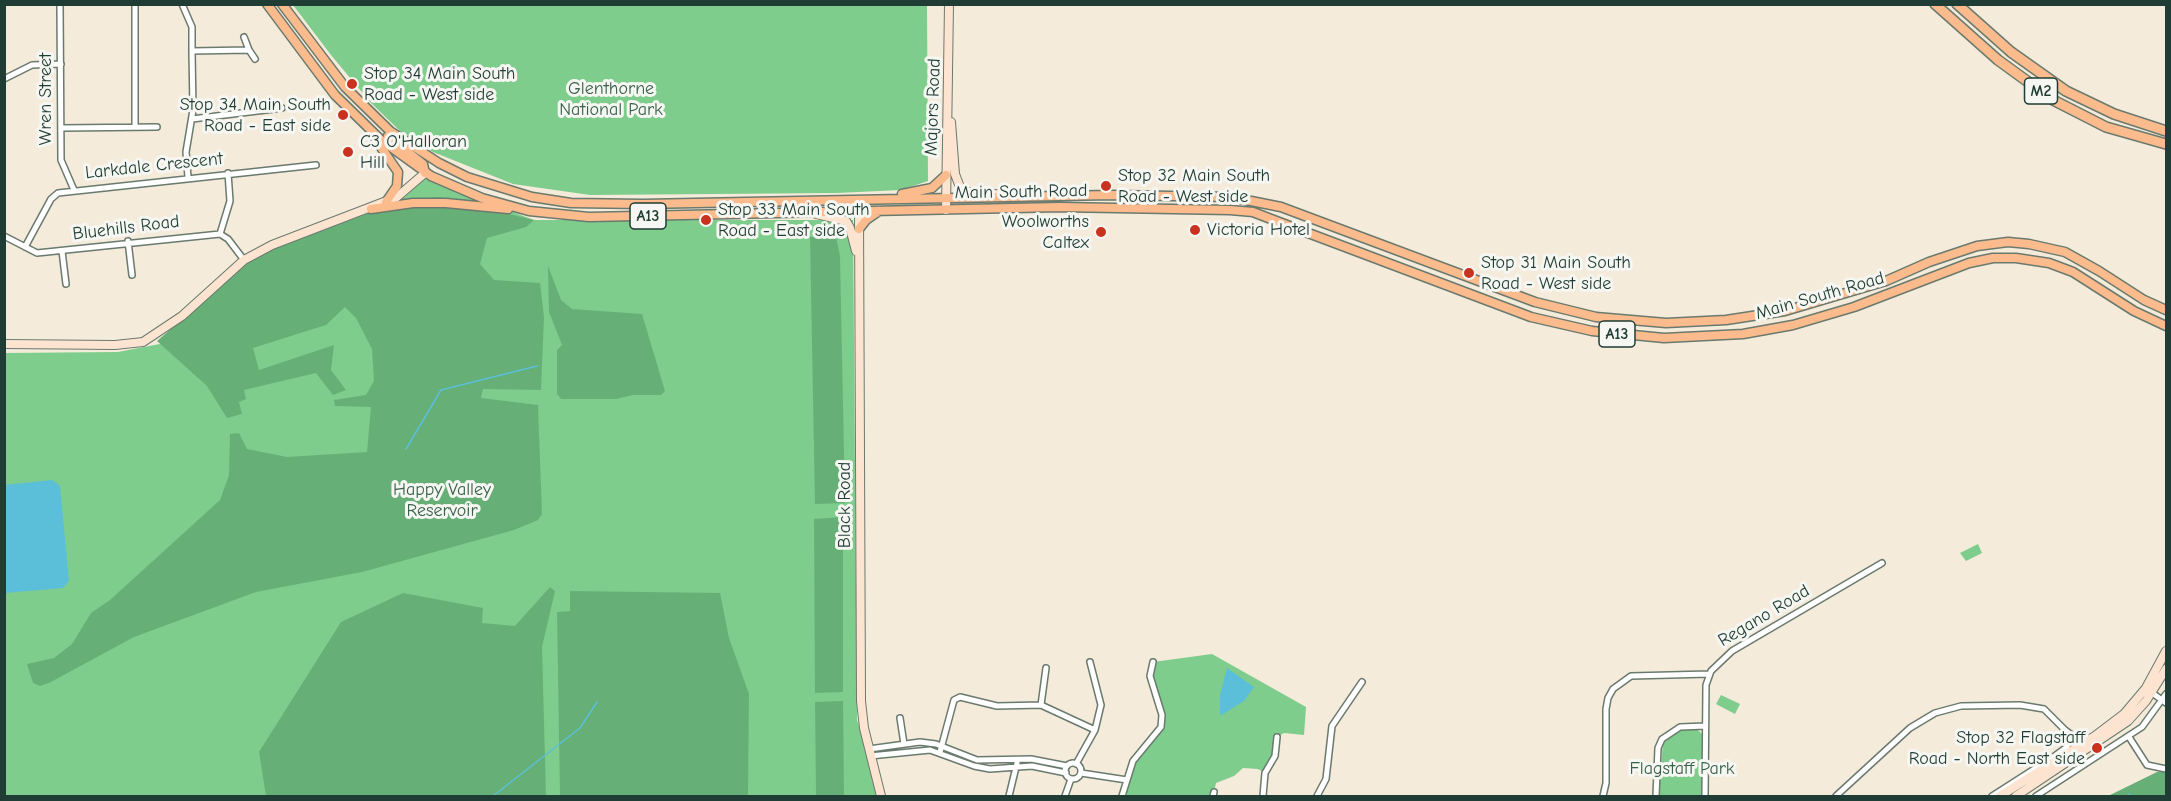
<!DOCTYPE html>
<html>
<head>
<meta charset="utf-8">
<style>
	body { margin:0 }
	#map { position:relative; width:2171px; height:801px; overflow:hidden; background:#f4ebdb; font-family:"Comic Neue",sans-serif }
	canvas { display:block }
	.frame { position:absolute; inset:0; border:6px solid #1f3d34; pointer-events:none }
</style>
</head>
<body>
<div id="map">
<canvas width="2171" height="801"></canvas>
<div class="frame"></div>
</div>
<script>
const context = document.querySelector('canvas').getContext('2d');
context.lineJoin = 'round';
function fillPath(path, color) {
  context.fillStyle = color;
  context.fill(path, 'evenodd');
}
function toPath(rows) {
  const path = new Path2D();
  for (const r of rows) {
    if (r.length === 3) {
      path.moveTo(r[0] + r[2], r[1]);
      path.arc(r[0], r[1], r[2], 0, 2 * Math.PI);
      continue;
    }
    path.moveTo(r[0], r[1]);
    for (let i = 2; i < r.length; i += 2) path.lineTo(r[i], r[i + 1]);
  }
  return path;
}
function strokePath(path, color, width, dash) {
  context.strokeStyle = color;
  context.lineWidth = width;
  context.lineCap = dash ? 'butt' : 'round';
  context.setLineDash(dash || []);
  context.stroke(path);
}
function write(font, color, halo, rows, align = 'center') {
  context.font = font + ' "Comic Neue",sans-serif';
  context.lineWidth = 6;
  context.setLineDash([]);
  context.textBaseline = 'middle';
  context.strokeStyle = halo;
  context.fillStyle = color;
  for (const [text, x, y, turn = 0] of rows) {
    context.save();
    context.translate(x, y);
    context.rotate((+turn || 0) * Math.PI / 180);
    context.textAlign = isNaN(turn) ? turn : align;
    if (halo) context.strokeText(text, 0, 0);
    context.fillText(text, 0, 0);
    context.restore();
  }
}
fillPath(toPath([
	[293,5,927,5,928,181,901,190,837,193,590,195,513,184,433,152,401,132,371,103,331,55],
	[425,179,534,220,853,220,857,720,884,796,5,796,4,353,118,352,165,343,258,254,402,199],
	[1978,544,1982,553,1966,561,1960,553],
	[1212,654,1306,707,1304,735,1284,733,1277,737,1277,750,1265,773,1258,769,1243,768,1234,776,1216,783,1213,796,1122,796,1133,761,1161,727,1162,715,1150,676,1153,662],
	[1721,695,1740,704,1735,714,1716,704],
	[1697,729,1703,735,1703,796,1659,796,1663,741,1669,735,1680,730]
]), '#7ecd8c');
fillPath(toPath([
	[439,197,534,220,526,227,487,238,480,264,494,280,540,283,544,317,541,390,483,389,481,398,538,405,542,514,538,520,514,530,362,572,256,592,134,637,49,683,40,686,33,683,27,664,54,658,72,644,91,613,110,600,220,500,229,475,230,434,239,433,247,449,287,457,367,452,371,407,335,406,334,400,366,395,374,381,372,349,356,318,345,307,326,325,253,348,259,370,334,345,331,370,346,390,333,395,316,373,244,390,246,399,239,402,242,414,227,418,207,386,157,341,258,254,375,211,415,199],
	[810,237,836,237,840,256,845,503,815,504],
	[548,266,561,300,572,309,642,314,665,391,661,395,633,395,616,399,561,399,557,394,557,350,562,345,549,312],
	[843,517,843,692,815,693,814,519],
	[550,587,555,591,542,647,546,796,266,796,259,752,341,622,403,593,483,608,482,623,515,626],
	[570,591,720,593,729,638,749,694,748,796,560,796,557,612,570,611],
	[843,701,844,796,816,796,815,702],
	[2166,771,2166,796,2108,796,2157,772]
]), '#66b078');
fillPath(toPath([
	[52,480,60,486,69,581,63,588,5,593,5,485],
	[1227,668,1254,687,1244,701,1220,716,1220,695]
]), '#5bbfd9');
strokePath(toPath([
	[406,449,441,390,537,366],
	[2129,794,2131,796],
	[493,796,580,728,597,702]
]), '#5bbfd9', 1.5);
const minor = toPath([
	[60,4,61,160,74,190],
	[182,4,192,27,192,51,193,110,186,152,188,177],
	[244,37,249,50],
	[192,51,249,50,255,59],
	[4,79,32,65,61,64],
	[192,119,282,108],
	[135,127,135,4],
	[61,128,157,127],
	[220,234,230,201,228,173],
	[4,236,37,253,220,234,228,239,244,260],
	[128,241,132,275],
	[25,247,51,199,58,193,316,165],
	[62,251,66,284],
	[2151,692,2166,703],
	[1041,705,1046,668],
	[900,718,904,744],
	[2129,737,2147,765,2166,769],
	[869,749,920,742,936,744,977,760,1031,759,1067,766],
	[940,752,954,700,960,697,997,706,1041,705,1095,730],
	[870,756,930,750,974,766,990,769,1032,766,1066,773],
	[1073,771,8],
	[1076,764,1095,730,1101,705,1090,662],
	[1081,773,1127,780],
	[1009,796,1017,763],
	[1065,796,1071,779],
	[1122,796,1133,761,1161,727,1162,715,1150,676,1153,662],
	[1213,796,1214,792],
	[1263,796,1265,773,1275,756,1277,737],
	[1317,796,1326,779,1332,726,1362,682],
	[1603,796,1606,783,1606,709,1608,698,1613,689,1631,676,1709,674],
	[1656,796,1658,748,1662,739,1680,727,1705,726],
	[1705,796,1706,685,1711,671,1732,651,1882,563],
	[1836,796,1910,728,1935,713,1961,706,2020,705,2044,709,2065,730,2085,745],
	[1992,796,2056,755,2067,747,2071,735],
	[2036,796,2142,727,2166,694]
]);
const secondary = toPath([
	[951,122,955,174,960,187,969,192,1006,195],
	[946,210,949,4],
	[859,212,861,701,864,728,881,796],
	[816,214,846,221,850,228,856,251],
	[4,344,115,345,143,342,182,316,244,260,272,245,397,197,425,173],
	[2000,796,2095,736,2124,714,2146,688,2166,651],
	[2016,796,2128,721,2146,701,2166,669]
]);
const trunk = toPath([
	[267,4,335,95,381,140,431,176,482,198,529,211,589,217,1060,207,1230,210,1253,212,1271,219,1531,317,1592,331,1664,338,1743,334,1793,325,1854,307,1969,263,1993,258,2016,258,2049,263,2073,272,2134,311,2166,326],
	[282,4,345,87,390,131,439,163,467,177,532,197,571,203,643,204,1111,195,1231,197,1281,207,1535,302,1596,317,1666,323,1726,320,1785,311,1886,281,1929,262,1977,246,2008,242,2029,244,2065,252,2099,271,2144,300,2166,310],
	[388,136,423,164,425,173],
	[376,140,398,172,397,186,386,202],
	[902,194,932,188,946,175],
	[371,209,413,203,446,203,508,209],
	[859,229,866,220,879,211]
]);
const motorway = toPath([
	[1935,4,1998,60,2053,100,2106,127,2166,144],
	[1957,4,2011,52,2066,91,2114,114,2166,131]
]);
strokePath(minor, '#6a7a6e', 8);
strokePath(secondary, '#6a7a6e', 10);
strokePath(trunk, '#6a7a6e', 11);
strokePath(motorway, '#6a7a6e', 12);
strokePath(minor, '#fff', 5);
strokePath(secondary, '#fde4d1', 8);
strokePath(trunk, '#fbbb8d', 8);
strokePath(motorway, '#fbbb8d', 9);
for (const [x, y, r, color] of [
	[352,84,6,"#c8321e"],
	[343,115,6,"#c8321e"],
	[348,152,6,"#c8321e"],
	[1106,186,6,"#c8321e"],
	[706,220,6,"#c8321e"],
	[1195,230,6,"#c8321e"],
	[1101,232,6,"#c8321e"],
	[1469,273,6,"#c8321e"],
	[2097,748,6,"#c8321e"]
]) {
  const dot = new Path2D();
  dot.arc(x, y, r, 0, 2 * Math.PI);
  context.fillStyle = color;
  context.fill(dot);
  strokePath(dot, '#f6f6f2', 2);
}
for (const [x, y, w] of [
	[2041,91,33],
	[648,216,36],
	[1617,334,36]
]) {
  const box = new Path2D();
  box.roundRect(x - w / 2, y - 13, w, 26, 4.5);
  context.fillStyle = '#f6f6f2';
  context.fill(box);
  strokePath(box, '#1f3d34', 1.5);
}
write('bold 16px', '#1f3d34', null, [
	["M2",2041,91],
	["A13",648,216],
	["A13",1617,334]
]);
write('18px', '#1f3d34', '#f6f6f2', [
	["Stop 34 Main South",364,74],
	["Road - West side",364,95],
	["Stop 34 Main South",331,105,"right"],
	["Road - East side",331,126,"right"],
	["C3 O'Halloran",360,142],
	["Hill",360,163],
	["Stop 32 Main South",1118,176],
	["Road - West side",1118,197],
	["Stop 33 Main South",718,210],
	["Road - East side",718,231],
	["Woolworths",1089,222,"right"],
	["Caltex",1089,243,"right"],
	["Victoria Hotel",1207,230],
	["Stop 31 Main South",1481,263],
	["Road - West side",1481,284],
	["Stop 32 Flagstaff",2085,738,"right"],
	["Road - North East side",2085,759,"right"]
], 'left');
write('18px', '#37614a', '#f6f6f2', [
	["Glenthorne",611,89],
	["National Park",611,110],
	["Happy Valley",442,490],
	["Reservoir",442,511],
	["Flagstaff Park",1682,769]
]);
write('18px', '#1f3d34', '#f6f6f2', [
	["Wren Street",46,99,-90],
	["Majors Road",933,107,-88],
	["Larkdale Crescent",154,166,-6],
	["Main South Road",1021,192,-1],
	["Bluehills Road",126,228,-7],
	["Main South Road",1820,296,-16],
	["Black Road",845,505,-90],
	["Regano Road",1764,616,-31]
]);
</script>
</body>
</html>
